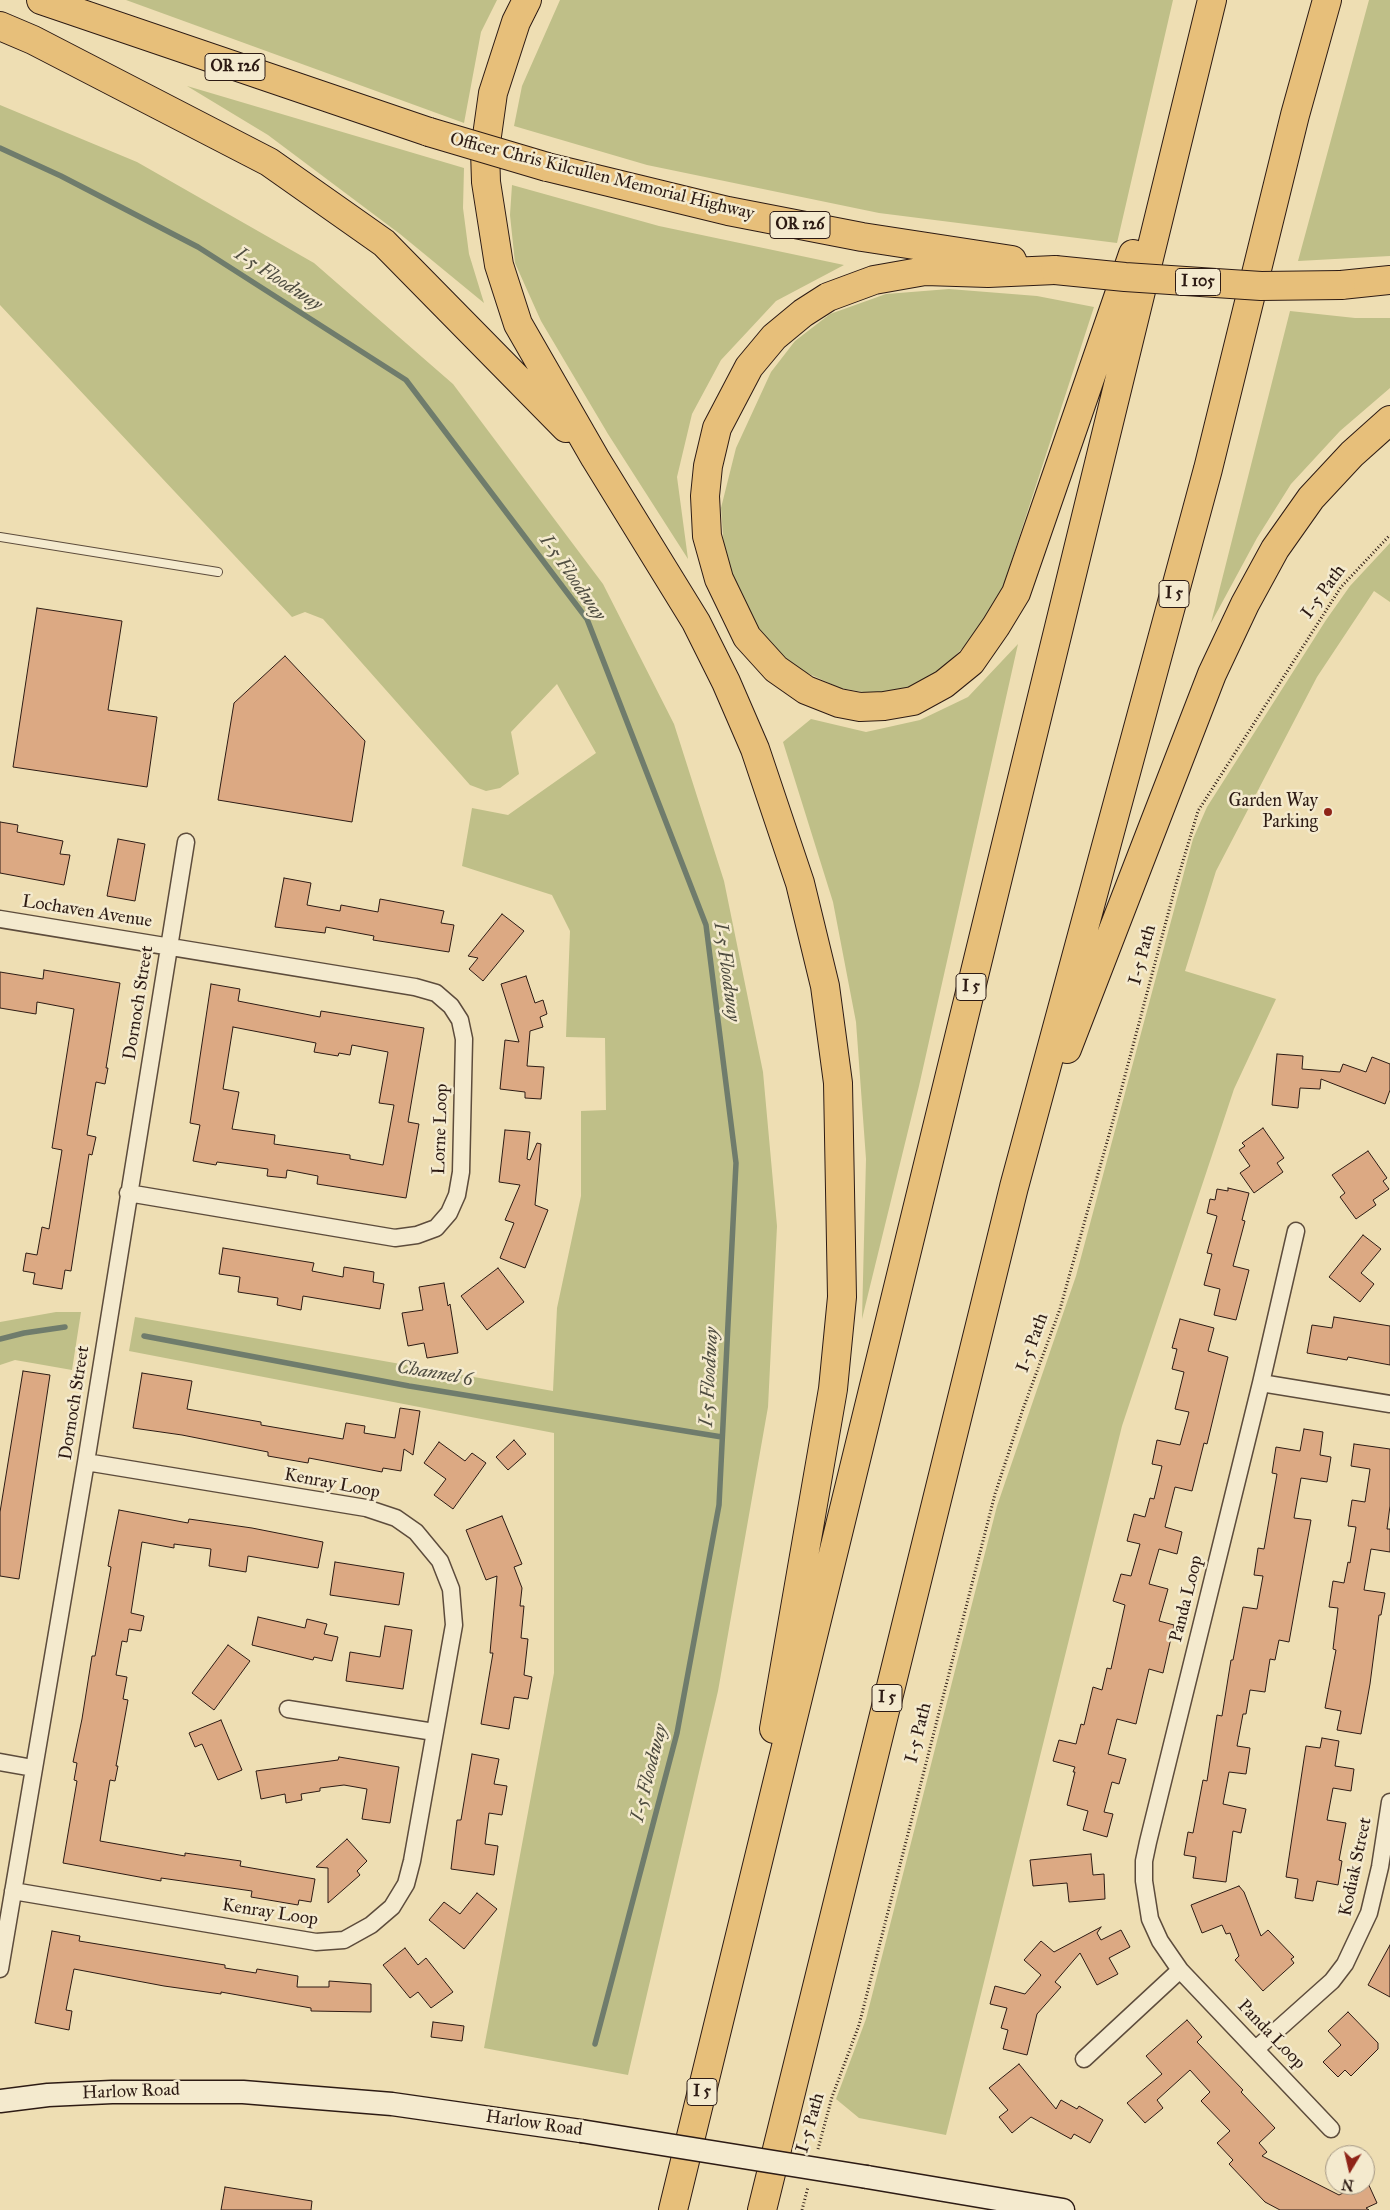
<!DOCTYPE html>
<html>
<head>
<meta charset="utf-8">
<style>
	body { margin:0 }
	#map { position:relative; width:1390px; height:2210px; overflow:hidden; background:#eedeb3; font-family:"IM FELL Great Primer",serif }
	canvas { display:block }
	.north { position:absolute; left:1325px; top:2145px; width:50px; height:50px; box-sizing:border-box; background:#f4eace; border:1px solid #a49784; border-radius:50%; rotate:189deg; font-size:14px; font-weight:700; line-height:20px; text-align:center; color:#2d1b14 }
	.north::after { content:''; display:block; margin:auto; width:18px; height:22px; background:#8f2418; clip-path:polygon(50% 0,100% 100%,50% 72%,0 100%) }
</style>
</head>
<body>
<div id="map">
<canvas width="1390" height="2210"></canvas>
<div class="north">N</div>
</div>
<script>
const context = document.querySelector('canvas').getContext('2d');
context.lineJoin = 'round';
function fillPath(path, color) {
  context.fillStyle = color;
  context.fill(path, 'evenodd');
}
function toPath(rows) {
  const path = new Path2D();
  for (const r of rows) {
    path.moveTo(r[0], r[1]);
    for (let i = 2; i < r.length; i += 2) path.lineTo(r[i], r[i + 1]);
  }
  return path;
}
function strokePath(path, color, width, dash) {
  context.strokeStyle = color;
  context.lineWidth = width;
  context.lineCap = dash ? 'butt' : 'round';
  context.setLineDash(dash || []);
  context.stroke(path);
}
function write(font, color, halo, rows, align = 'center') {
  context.font = font + ' "IM FELL Great Primer",serif';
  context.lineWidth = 5;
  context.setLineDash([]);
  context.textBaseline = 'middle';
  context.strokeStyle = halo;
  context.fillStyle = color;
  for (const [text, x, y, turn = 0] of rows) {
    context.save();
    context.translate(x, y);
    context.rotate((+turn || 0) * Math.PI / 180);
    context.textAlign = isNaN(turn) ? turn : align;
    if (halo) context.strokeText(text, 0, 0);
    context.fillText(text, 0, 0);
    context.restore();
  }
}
fillPath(toPath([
	[126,0,497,0,481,32,464,123],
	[560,0,1173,0,1117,243,879,213,647,165,514,126,522,86],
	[1369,0,1390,0,1390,256,1298,261],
	[187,86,464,168,463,208,469,254,484,303,400,234,268,135],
	[0,105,137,162,314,263,453,384,603,584,674,724,724,881,763,1072,777,1226,768,1407,718,1691,628,2075,484,2048,554,1673,554,1433,129,1351,135,1317,553,1391,557,1308,581,1196,581,1111,606,1110,605,1038,566,1037,570,931,552,895,462,866,472,808,508,815,596,753,557,684,511,732,519,774,500,788,486,791,470,785,323,619,305,612,292,617,0,305],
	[512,185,659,226,844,265,776,301,721,360,692,414,677,477,688,559,608,434,541,321,515,263,510,215],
	[949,289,1037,296,1094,307,1000,596,971,640,936,674,909,687,875,694,840,688,805,672,771,647,740,600,724,549,721,508,736,448,771,372,795,341,830,314,886,294],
	[1290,311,1355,318,1390,318,1390,388,1340,431,1291,484,1257,538,1211,623],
	[1390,543,1390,602,1374,591,1317,677,1216,871,1185,971,1276,999,1234,1089,1122,1426,946,2135,859,2118,836,2099,866,2019,997,1506,1076,1276,1193,839,1207,807,1326,620,1350,586],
	[1018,644,919,1086,862,1319,866,1159,856,1022,833,902,783,742,811,719,866,732,920,720,968,697],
	[56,1312,81,1312,72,1370,15,1360,0,1365,0,1322]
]), '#bfbf88');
strokePath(toPath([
	[0,148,61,176,198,247,406,380,587,619,706,925,736,1163,719,1505,677,1733,595,2044],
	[144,1336,409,1386,722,1437],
	[0,1339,24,1333,65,1327]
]), '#6f7c6c', 5.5);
const building = toPath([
	[37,608,122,621,108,710,157,717,147,787,13,767,37,608],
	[285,656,365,741,352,822,218,800,234,703,285,656],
	[0,822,18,825,17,832,63,841,60,854,70,855,64,885,0,873,0,822],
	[118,839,145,844,135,901,107,896,118,839],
	[284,878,311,883,307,905,340,911,341,905,378,912,380,899,444,911,441,923,454,925,449,952,373,940,374,936,326,927,325,933,275,927,284,878],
	[502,914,524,931,483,981,469,969,478,958,468,956,502,914],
	[44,970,120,983,106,1068,108,1068,105,1084,96,1082,87,1135,96,1137,92,1155,89,1154,71,1271,65,1270,62,1289,33,1284,35,1273,23,1271,26,1253,37,1255,42,1227,49,1229,62,1150,52,1148,74,1009,37,1002,36,1014,0,1008,0,972,43,979,44,970],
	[526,976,535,1003,543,1000,547,1014,540,1017,543,1027,530,1031,527,1066,544,1067,541,1099,525,1098,525,1092,500,1089,505,1040,519,1042,501,984,526,976],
	[211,984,240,989,238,1001,320,1017,321,1011,424,1028,408,1122,419,1124,406,1198,317,1184,318,1176,287,1170,286,1178,267,1176,268,1169,217,1162,216,1165,193,1161,200,1125,190,1123,211,984],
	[233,1027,316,1043,314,1052,338,1056,339,1053,350,1055,352,1045,388,1052,379,1103,394,1105,383,1165,350,1159,350,1155,274,1144,275,1135,232,1129,239,1092,223,1089,233,1027],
	[1277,1054,1303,1056,1302,1069,1340,1072,1343,1064,1366,1072,1372,1057,1390,1064,1390,1090,1385,1104,1321,1079,1320,1089,1300,1088,1298,1108,1272,1105,1277,1054],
	[1263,1128,1284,1158,1277,1163,1283,1172,1254,1193,1240,1173,1250,1166,1239,1150,1245,1146,1242,1143,1263,1128],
	[505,1130,530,1132,527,1159,530,1160,537,1143,541,1144,535,1205,548,1210,525,1268,500,1258,514,1223,505,1220,520,1185,499,1182,505,1130],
	[1368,1151,1387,1178,1383,1181,1389,1189,1373,1200,1376,1205,1356,1219,1340,1197,1345,1193,1332,1175,1368,1151],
	[1228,1188,1249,1193,1242,1220,1245,1221,1233,1266,1249,1270,1236,1320,1214,1315,1220,1289,1204,1285,1212,1254,1207,1253,1217,1216,1207,1213,1210,1199,1215,1200,1217,1189,1228,1191,1228,1188],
	[1363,1235,1381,1249,1361,1273,1374,1284,1360,1302,1329,1277,1363,1235],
	[223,1248,314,1263,312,1271,343,1277,344,1267,374,1272,373,1282,384,1284,380,1309,303,1296,301,1310,277,1305,278,1298,238,1292,240,1277,219,1274,223,1248],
	[498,1268,524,1302,487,1330,461,1296,498,1268],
	[444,1283,448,1306,450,1304,458,1353,427,1358,424,1343,408,1346,402,1313,423,1310,419,1287,444,1283],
	[1334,1317,1390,1326,1390,1365,1348,1357,1347,1360,1307,1353,1312,1325,1332,1328,1334,1317],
	[1180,1319,1214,1328,1208,1351,1228,1357,1207,1444,1204,1443,1192,1491,1175,1487,1165,1527,1182,1532,1177,1554,1159,1549,1149,1584,1168,1589,1159,1621,1174,1625,1163,1673,1149,1669,1136,1724,1117,1719,1108,1754,1126,1759,1119,1784,1112,1782,1104,1812,1113,1814,1107,1837,1083,1830,1088,1811,1067,1805,1075,1772,1073,1772,1075,1767,1053,1761,1059,1740,1076,1744,1081,1724,1084,1725,1093,1687,1102,1690,1107,1668,1111,1669,1125,1605,1113,1601,1121,1574,1131,1576,1140,1544,1127,1541,1134,1514,1145,1517,1150,1498,1154,1499,1162,1466,1152,1464,1157,1440,1180,1445,1189,1412,1175,1409,1184,1372,1172,1369,1177,1349,1172,1348,1180,1319],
	[23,1371,50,1375,19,1579,0,1576,0,1512,23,1371],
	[142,1373,192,1381,187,1409,261,1422,261,1425,343,1439,346,1423,365,1426,364,1433,395,1438,400,1408,420,1411,413,1455,404,1449,401,1471,383,1468,382,1472,309,1458,308,1463,268,1456,268,1452,182,1435,133,1428,142,1373],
	[1304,1429,1323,1432,1320,1455,1331,1457,1327,1482,1301,1478,1294,1518,1311,1520,1289,1642,1279,1640,1275,1660,1270,1659,1265,1692,1250,1690,1246,1714,1243,1714,1237,1746,1250,1748,1246,1774,1229,1772,1223,1804,1246,1809,1241,1833,1233,1831,1226,1882,1193,1878,1196,1857,1184,1855,1188,1832,1193,1833,1203,1780,1207,1781,1217,1715,1222,1716,1231,1660,1233,1660,1243,1607,1257,1609,1263,1576,1254,1575,1258,1548,1264,1549,1277,1474,1272,1473,1276,1447,1300,1451,1304,1429],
	[514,1440,526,1454,508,1470,496,1457,514,1440],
	[439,1442,465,1461,472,1453,486,1463,453,1509,434,1495,446,1479,424,1463,439,1442],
	[1354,1444,1390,1449,1390,1506,1387,1529,1390,1529,1390,1552,1371,1549,1364,1590,1385,1593,1381,1615,1379,1615,1370,1684,1361,1734,1337,1730,1341,1711,1325,1708,1336,1650,1333,1649,1338,1608,1329,1607,1333,1581,1344,1583,1348,1562,1350,1563,1356,1527,1348,1526,1352,1500,1365,1502,1370,1469,1351,1466,1354,1444],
	[119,1510,188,1523,189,1519,252,1528,323,1542,318,1568,248,1556,246,1572,209,1566,211,1549,174,1544,174,1548,142,1542,131,1613,144,1616,141,1631,129,1629,127,1642,122,1641,116,1675,127,1677,123,1699,128,1700,116,1766,118,1766,115,1781,110,1780,100,1841,185,1856,185,1853,241,1861,240,1866,315,1879,311,1902,299,1900,298,1905,251,1897,252,1891,161,1878,161,1881,63,1863,77,1781,74,1780,77,1763,73,1762,82,1719,92,1656,95,1656,111,1567,108,1566,119,1510],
	[502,1516,522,1564,514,1567,522,1588,520,1606,524,1606,521,1638,528,1639,524,1675,532,1677,528,1699,514,1697,509,1729,481,1724,493,1653,490,1653,497,1576,486,1580,466,1530,502,1516],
	[335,1562,404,1573,399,1605,330,1595,335,1562],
	[258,1617,305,1628,307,1619,327,1624,324,1634,338,1637,332,1661,314,1657,313,1660,252,1645,258,1617],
	[385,1626,412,1630,403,1689,346,1681,350,1652,380,1657,385,1626],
	[228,1645,250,1661,214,1710,192,1693,228,1645],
	[221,1720,242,1770,218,1780,202,1744,195,1747,189,1733,221,1720],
	[1322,1738,1339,1741,1335,1766,1354,1769,1351,1791,1333,1788,1327,1820,1346,1823,1339,1860,1342,1861,1338,1885,1317,1881,1313,1901,1295,1898,1298,1879,1286,1877,1306,1746,1320,1748,1322,1738],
	[472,1754,499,1759,494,1784,507,1786,502,1815,489,1813,485,1844,498,1846,494,1875,451,1869,457,1820,461,1820,472,1754],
	[339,1757,399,1767,390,1823,362,1819,367,1789,344,1785,320,1788,320,1791,301,1794,302,1800,286,1803,285,1794,261,1799,256,1771,338,1760,339,1757],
	[347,1839,367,1861,357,1871,360,1875,328,1903,328,1868,316,1867,347,1839],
	[1091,1854,1093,1875,1104,1874,1105,1899,1069,1902,1067,1883,1033,1886,1030,1860,1091,1854],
	[1239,1886,1244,1892,1261,1936,1268,1930,1294,1957,1291,1959,1294,1963,1263,1991,1235,1960,1239,1956,1230,1933,1226,1934,1222,1925,1202,1933,1191,1905,1239,1886],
	[477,1893,497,1909,464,1949,429,1920,444,1902,460,1914,477,1893],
	[1101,1927,1097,1933,1101,1940,1121,1930,1130,1947,1109,1958,1118,1974,1097,1985,1080,1953,1055,1982,1061,1987,1037,2014,1027,2055,1003,2049,1008,2030,1001,2028,1007,2008,990,2004,995,1986,1025,1994,1041,1975,1024,1960,1041,1941,1054,1952,1101,1927],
	[52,1931,80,1936,79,1941,225,1965,225,1968,256,1973,257,1969,298,1976,297,1987,329,1987,329,1981,371,1984,371,2012,311,2011,311,2008,221,1992,221,1994,164,1986,74,1969,66,2010,72,2011,69,2030,35,2023,52,1931],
	[1390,1945,1390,1997,1368,1985,1390,1945],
	[405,1948,418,1965,426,1958,453,1992,431,2008,418,1992,410,1998,383,1965,405,1948],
	[1348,2012,1378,2043,1378,2049,1351,2076,1345,2070,1338,2077,1323,2062,1341,2045,1328,2031,1348,2012],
	[1187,2020,1202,2037,1197,2042,1243,2090,1241,2092,1275,2128,1259,2143,1267,2152,1262,2156,1339,2195,1359,2185,1365,2185,1367,2181,1377,2203,1366,2208,1369,2210,1280,2210,1265,2202,1229,2164,1233,2160,1217,2143,1230,2131,1201,2101,1210,2092,1190,2070,1157,2100,1163,2108,1145,2123,1127,2103,1162,2074,1146,2056,1187,2020],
	[433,2022,464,2026,462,2041,431,2037,433,2022],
	[1019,2064,1056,2109,1061,2100,1077,2109,1079,2106,1103,2120,1090,2143,1074,2134,1071,2139,1031,2117,1012,2133,999,2117,1008,2110,989,2088,1019,2064],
	[225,2187,312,2201,311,2210,221,2210,225,2187]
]);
fillPath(building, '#dca983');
strokePath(building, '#2d1b14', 1);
const service = toPath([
	[0,537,218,572]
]);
const minor = toPath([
	[0,919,415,987,436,993,451,1006,460,1020,464,1039,461,1172,457,1195,449,1213,436,1228,417,1235,395,1238,128,1193],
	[1296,1231,1261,1383,1148,1842,1144,1861,1144,1881,1150,1919,1160,1941,1180,1970,1331,2129],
	[1261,1383,1390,1404],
	[288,1709,434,1732],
	[0,1762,33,1768],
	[13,1891,316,1942,344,1940,371,1925,392,1907,406,1884,412,1861,454,1625,451,1589,440,1561,416,1532,396,1518,366,1508,86,1462],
	[0,1969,86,1462,186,842],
	[1257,2048,1332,1981,1345,1964,1369,1913,1380,1867,1390,1802],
	[1084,2059,1180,1970]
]);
const secondary = toPath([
	[0,2101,48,2095,112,2092,243,2092,392,2104,581,2131],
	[867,2177,1063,2210]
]);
const motorway = toPath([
	[41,0,429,132],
	[527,0,516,22,493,93,485,150,486,182,499,265,518,324,595,458,696,622,726,682,755,749,800,883,825,986,838,1083,842,1297,833,1389,774,1729],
	[0,26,33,40,269,162,384,243,566,428],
	[547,167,728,211,862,237,1012,260],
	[1055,270,988,273,925,271,874,280,828,297,803,313,774,337,749,367,717,428,708,466,705,496,707,536,719,579,747,637,776,669,806,690,839,703,860,707,884,706,913,701,944,684,971,662,996,626,1016,593,1133,254],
	[1341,285,1390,280],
	[1067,1049,1212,674,1245,604,1275,549,1311,498,1352,454,1390,420],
	[673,2210,1212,0],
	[762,2210,1014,1187,1208,469,1295,115,1327,0]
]);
strokePath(service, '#5d4c3c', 10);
strokePath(minor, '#5d4c3c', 19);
strokePath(secondary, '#2d1b14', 25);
strokePath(motorway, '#2d1b14', 30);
strokePath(toPath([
	[818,2149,832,2097,859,2025,995,1494,1023,1409,1060,1309,1114,1117,1176,884,1198,811,1341,587,1390,535],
	[802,2210,808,2187]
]), '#2d1b14', 3, [1, 2.5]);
strokePath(service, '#f4eace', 8);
strokePath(minor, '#f4eace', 16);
strokePath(secondary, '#f4eace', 22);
strokePath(motorway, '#e7bf7a', 28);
const secondaryBridge = toPath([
	[581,2131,867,2177]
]);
const motorwayBridge = toPath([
	[429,132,547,167],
	[1055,270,1125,277,1261,286,1341,285]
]);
strokePath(secondaryBridge, '#2d1b14', 25, []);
strokePath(motorwayBridge, '#2d1b14', 30, []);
strokePath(secondaryBridge, '#f4eace', 22);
strokePath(motorwayBridge, '#e7bf7a', 28);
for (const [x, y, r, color] of [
	[1328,812,5,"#8f2418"]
]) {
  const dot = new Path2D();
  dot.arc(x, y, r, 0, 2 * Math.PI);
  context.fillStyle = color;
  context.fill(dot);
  strokePath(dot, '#f4eace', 2);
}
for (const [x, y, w] of [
	[235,67,60],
	[800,225,60],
	[1198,282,45],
	[1174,594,30],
	[971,987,30],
	[887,1698,30],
	[702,2092,30]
]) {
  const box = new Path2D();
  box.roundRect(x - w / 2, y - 13.5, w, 27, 4);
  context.fillStyle = '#f4eace';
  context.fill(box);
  strokePath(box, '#2d1b14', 1);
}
write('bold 16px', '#2d1b14', null, [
	["OR 126",235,67],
	["OR 126",800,225],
	["I 105",1198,282],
	["I 5",1174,594],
	["I 5",971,987],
	["I 5",887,1698],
	["I 5",702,2092]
]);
write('18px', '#2d1b14', '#f4eace', [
	["Officer Chris Kilcullen Memorial Highway",602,177,14],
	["I-5 Path",1324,592,-54],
	["Lochaven Avenue",87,912,9],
	["I-5 Path",1143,955,-75],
	["Dornoch Street",139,1003,-81],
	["Lorne Loop",441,1129,-88],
	["I-5 Path",1033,1343,-70],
	["Dornoch Street",75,1403,-81],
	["Kenray Loop",332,1484,11],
	["Panda Loop",1187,1599,-76],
	["I-5 Path",919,1733,-76],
	["Kodiak Street",1356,1867,-78],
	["Kenray Loop",270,1913,9],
	["Panda Loop",1271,2035,46],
	["Harlow Road",131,2092,-2],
	["I-5 Path",811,2123,-74],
	["Harlow Road",534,2124,8]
]);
write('18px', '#2d1b14', '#f4eace', [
	["Garden Way",1318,802],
	["Parking",1318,823]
], 'right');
write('italic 19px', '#4e4c40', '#f4eace', [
	["I-5 Floodway",278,280,33],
	["I-5 Floodway",572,578,55],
	["I-5 Floodway",726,972,82],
	["Channel 6",435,1374,10],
	["I-5 Floodway",710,1377,-87],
	["I-5 Floodway",650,1773,-76]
]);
</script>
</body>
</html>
